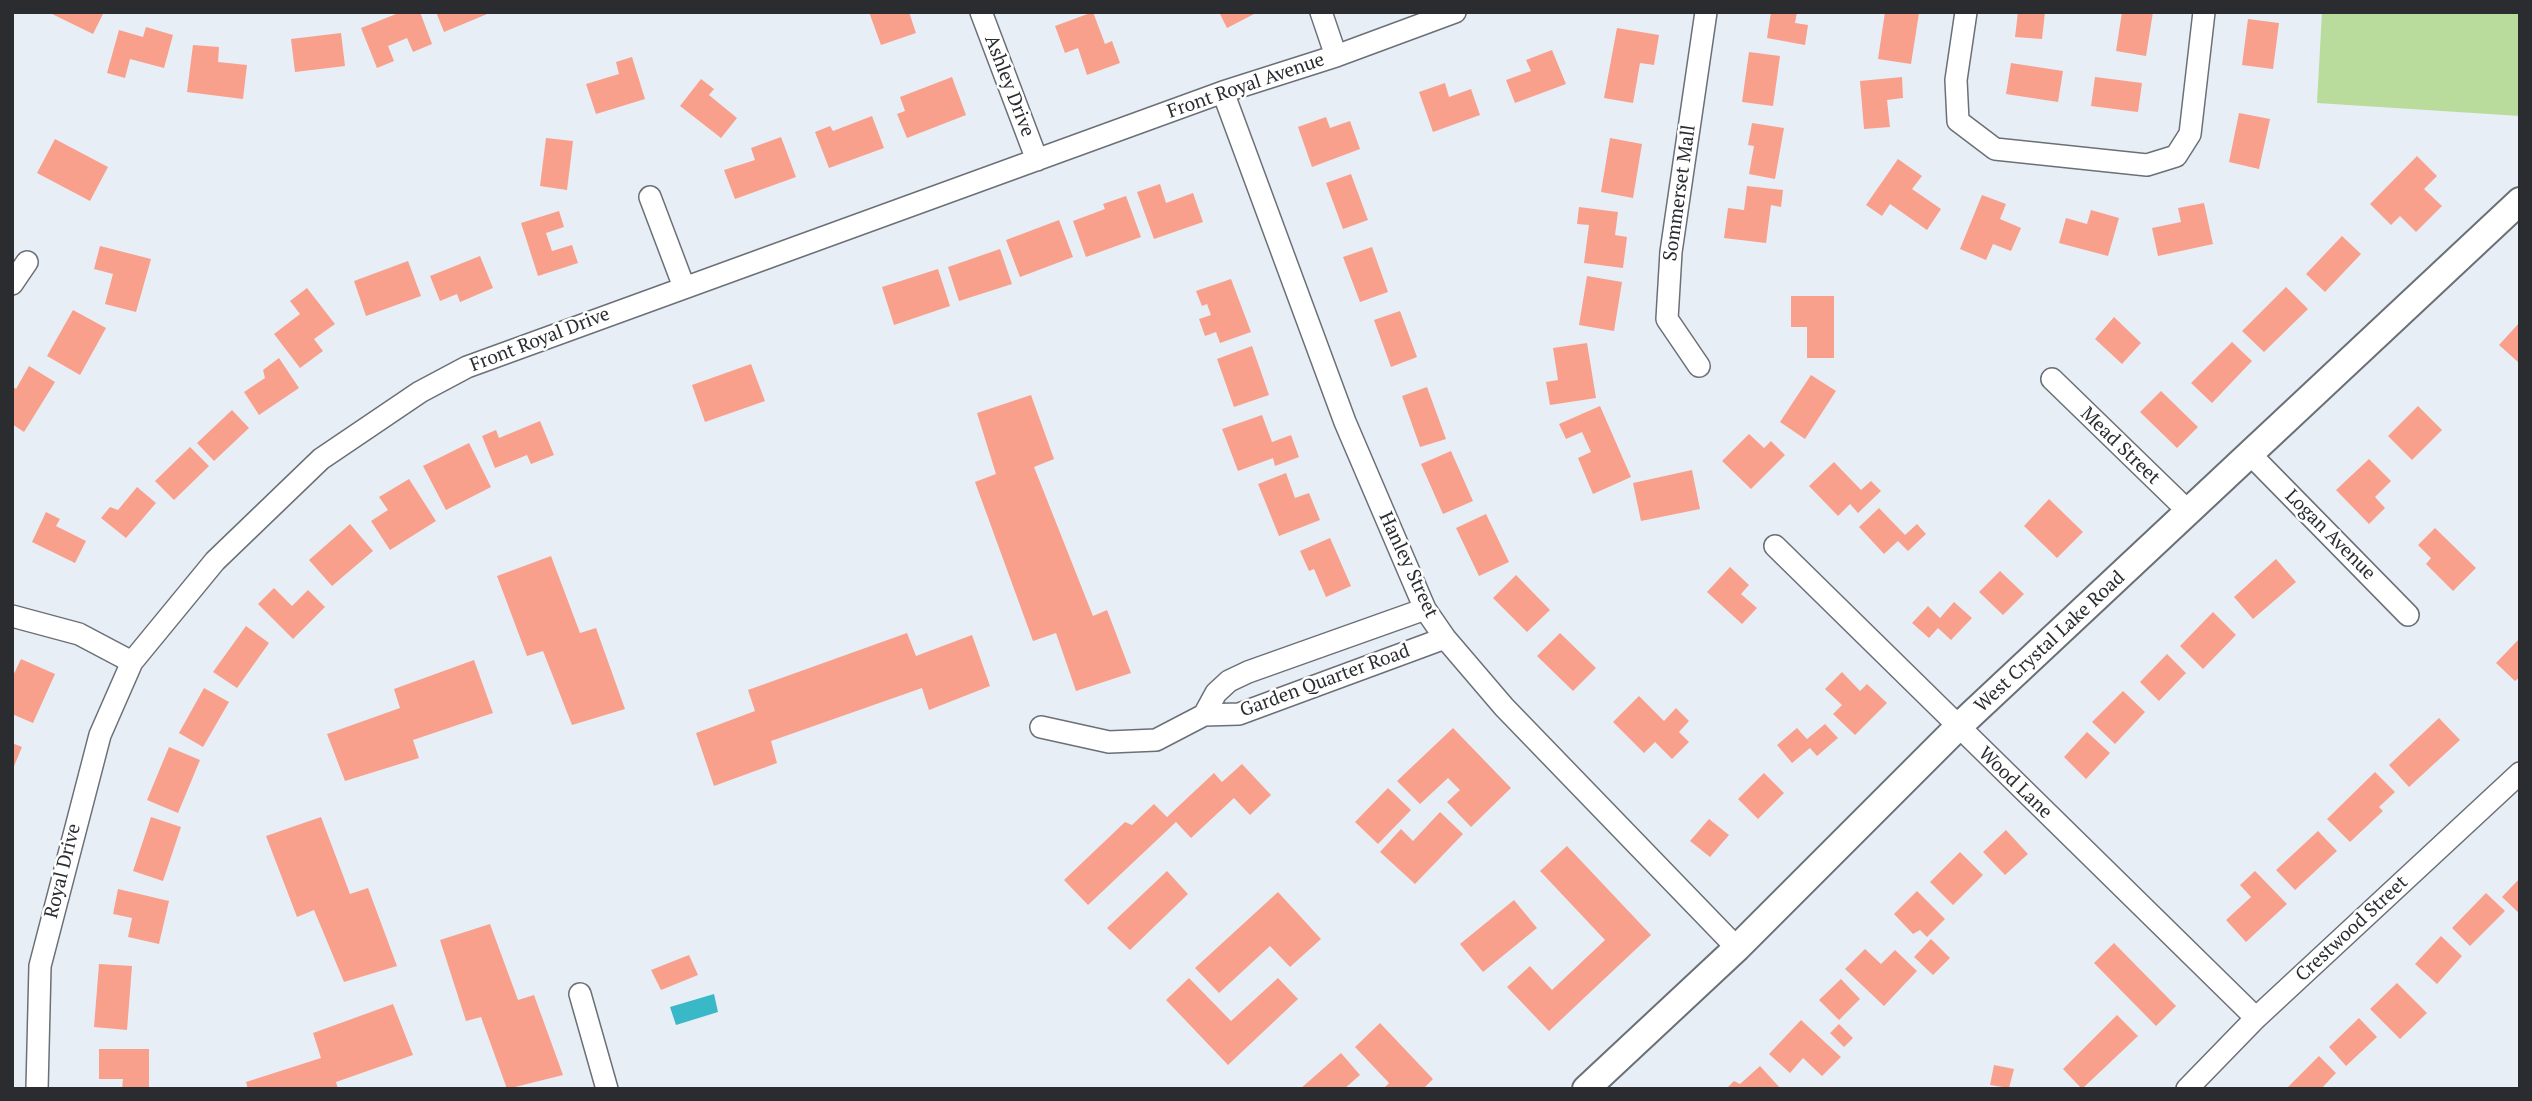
<!DOCTYPE html>
<html>
<head>
<meta charset="utf-8">
<style>
	body { margin:0 }
	#map { position:relative; width:2532px; height:1101px; overflow:hidden; background:#e8eef6; font-family:"PT Serif",serif }
	canvas { display:block }
	.frame { position:absolute; inset:0; border:14px solid #2a2c2f; pointer-events:none }
</style>
</head>
<body>
<div id="map">
<canvas width="2532" height="1101"></canvas>
<div class="frame"></div>
</div>
<script>
const context = document.querySelector('canvas').getContext('2d');
context.lineJoin = 'round';
function fillPath(path, color) {
  context.fillStyle = color;
  context.fill(path, 'evenodd');
}
function toPath(rows) {
  const path = new Path2D();
  for (const r of rows) {
    path.moveTo(r[0], r[1]);
    for (let i = 2; i < r.length; i += 2) path.lineTo(r[i], r[i + 1]);
  }
  return path;
}
function strokePath(path, color, width, dash) {
  context.strokeStyle = color;
  context.lineWidth = width;
  context.lineCap = dash ? 'butt' : 'round';
  context.setLineDash(dash || []);
  context.stroke(path);
}
function write(font, color, halo, rows, align = 'center') {
  context.font = font + ' "PT Serif",serif';
  context.lineWidth = 5;
  context.setLineDash([]);
  context.textBaseline = 'middle';
  context.strokeStyle = halo;
  context.fillStyle = color;
  for (const [text, x, y, turn = 0] of rows) {
    context.save();
    context.translate(x, y);
    context.rotate((+turn || 0) * Math.PI / 180);
    context.textAlign = isNaN(turn) ? turn : align;
    if (halo) context.strokeText(text, 0, 0);
    context.fillText(text, 0, 0);
    context.restore();
  }
}
fillPath(toPath([
	[2322,12,2519,12,2520,116,2317,103]
]), '#b9dc9d');
fillPath(toPath([
	[714,994,718,1012,676,1025,670,1007]
]), '#39b8c7');
fillPath(toPath([
	[48,12,104,12,93,34],
	[401,12,420,12,432,44,413,52,407,38,388,46,394,61,377,68,361,28],
	[436,12,492,12,444,32],
	[869,12,909,12,916,33,881,45],
	[1093,12,1105,44,1112,41,1120,63,1087,75,1078,48,1065,53,1055,26],
	[1219,12,1258,12,1227,28],
	[1771,12,1797,12,1795,23,1808,25,1805,45,1767,38],
	[1885,12,1919,13,1911,64,1878,59],
	[2018,12,2045,12,2042,39,2015,37],
	[2122,12,2153,12,2146,56,2116,51],
	[2248,19,2279,23,2273,69,2242,65],
	[146,27,173,35,164,68,130,59,125,78,107,73,119,30,143,37],
	[1617,28,1659,35,1654,65,1640,63,1633,103,1604,98],
	[341,33,345,66,295,72,291,39],
	[193,45,219,47,218,62,247,65,243,99,187,92],
	[1552,50,1566,84,1515,103,1506,80,1531,71,1526,60],
	[1749,52,1780,56,1773,106,1742,102],
	[632,57,645,99,596,114,586,84,619,74,616,62],
	[2011,63,2063,71,2058,102,2006,94],
	[952,77,966,115,907,138,897,114,905,111,900,97],
	[1902,77,1903,98,1887,100,1890,127,1864,129,1860,81],
	[2095,77,2142,83,2138,112,2091,106],
	[701,79,714,89,709,95,737,118,721,138,680,106],
	[1445,83,1449,97,1471,89,1480,115,1433,132,1419,92],
	[2239,113,2270,119,2259,169,2229,162],
	[872,116,884,148,829,168,815,132,830,126,833,131],
	[1326,117,1330,128,1350,121,1360,149,1312,167,1298,127],
	[1752,123,1784,128,1775,179,1749,174,1754,146,1748,145],
	[781,137,796,177,735,199,724,170,755,160,751,148],
	[546,138,573,141,567,190,540,186],
	[1610,138,1642,144,1633,198,1601,192],
	[55,139,108,167,90,201,37,173],
	[2417,156,2437,176,2424,189,2442,206,2416,232,2400,216,2391,225,2370,204],
	[1898,159,1922,176,1912,189,1941,209,1927,230,1890,204,1882,216,1866,205],
	[1351,174,1368,220,1343,229,1326,183],
	[1160,184,1166,203,1193,193,1203,222,1154,239,1137,192],
	[1747,186,1783,190,1781,207,1771,205,1766,243,1724,238,1728,208,1744,210],
	[1982,195,2006,204,2000,219,2021,228,2011,251,1993,244,1986,260,1960,249],
	[1126,196,1141,237,1086,257,1073,221,1105,209,1103,204],
	[2204,203,2213,244,2158,256,2152,228,2181,222,2178,208],
	[1579,207,1618,212,1615,235,1627,237,1623,268,1584,263,1589,225,1577,224],
	[2091,210,2119,218,2108,256,2059,243,2066,218,2087,224],
	[559,211,564,227,546,233,552,251,572,245,578,263,538,276,521,223],
	[1059,220,1073,257,1020,277,1006,240],
	[2342,236,2361,254,2325,292,2306,274],
	[100,246,151,259,136,312,105,304,113,274,94,269],
	[1372,247,1388,292,1360,302,1343,257],
	[1000,249,1012,284,959,301,948,267],
	[480,256,493,288,460,302,457,294,440,301,430,276],
	[408,261,421,296,366,316,354,281],
	[938,269,950,306,894,325,882,287],
	[1587,276,1622,282,1614,331,1579,325],
	[1231,279,1251,332,1220,343,1216,332,1205,336,1199,319,1211,315,1207,304,1202,306,1196,291],
	[2286,287,2308,309,2264,352,2242,331],
	[307,288,335,324,314,339,323,351,300,368,274,334,300,314,290,301],
	[1791,296,1834,296,1834,358,1807,358,1807,327,1791,327],
	[73,310,106,328,80,375,47,356],
	[1400,311,1417,357,1391,367,1374,320],
	[2114,317,2141,343,2122,364,2095,339],
	[2520,322,2520,360,2518,362,2499,345],
	[2232,342,2252,361,2212,403,2191,383],
	[1587,343,1596,398,1550,405,1546,382,1558,380,1553,348],
	[1252,346,1269,395,1234,407,1217,359],
	[279,358,299,388,259,415,244,392,265,378,263,370],
	[751,364,765,401,705,422,692,385],
	[29,366,55,382,24,432,12,424,12,386,16,389],
	[1811,375,1836,391,1805,439,1780,422],
	[1427,387,1446,439,1420,447,1402,396],
	[2161,391,2198,427,2177,448,2140,412],
	[1031,395,1054,459,1034,467,1093,616,1107,610,1131,673,1076,691,1056,633,1033,641,975,482,996,474,977,413],
	[1600,406,1631,477,1593,494,1578,458,1591,452,1582,432,1566,439,1559,424],
	[2418,406,2442,430,2412,460,2388,436],
	[232,410,249,428,214,461,197,443],
	[1262,415,1272,442,1291,435,1299,457,1275,466,1273,458,1238,471,1222,429],
	[540,421,554,455,531,464,527,455,495,468,482,436,496,430,499,438],
	[1749,434,1764,448,1771,441,1785,455,1751,489,1722,461],
	[469,443,491,487,446,510,423,466],
	[190,447,209,466,174,500,155,481],
	[1451,451,1473,501,1443,514,1421,464],
	[2369,459,2391,481,2375,497,2385,508,2369,524,2336,490],
	[1834,462,1861,490,1871,481,1881,491,1858,513,1850,504,1838,516,1809,486],
	[1692,470,1700,509,1641,521,1633,483],
	[1286,473,1295,498,1309,493,1320,520,1279,536,1258,484],
	[409,479,436,521,390,550,371,521,388,510,379,497],
	[137,487,156,503,126,538,101,518,110,507,118,510],
	[2049,499,2083,532,2057,558,2024,526],
	[1879,508,1905,535,1917,524,1926,534,1908,551,1898,541,1884,554,1859,527],
	[46,512,60,519,56,526,86,541,75,563,32,542],
	[1486,514,1509,562,1479,576,1456,528],
	[350,524,373,551,332,586,309,560],
	[2435,528,2476,568,2453,591,2426,564,2431,558,2418,545],
	[1330,538,1351,586,1326,597,1314,569,1309,571,1300,551],
	[551,556,580,633,596,628,625,709,572,725,543,651,527,656,497,576],
	[2276,559,2296,582,2253,619,2234,597],
	[1730,567,1749,585,1741,594,1757,608,1742,624,1707,592],
	[2000,571,2024,594,2003,615,1979,592],
	[1516,575,1550,610,1527,632,1493,598],
	[274,588,292,606,308,590,325,607,293,639,258,604],
	[1954,602,1972,618,1951,640,1938,628,1929,638,1912,623,1928,606,1940,618],
	[2213,612,2236,635,2203,669,2180,646],
	[246,626,269,643,237,688,213,672],
	[907,633,916,656,972,635,990,686,929,710,922,688,771,741,777,763,714,786,696,733,755,711,748,690],
	[1560,633,1596,668,1573,691,1537,656],
	[2520,638,2520,677,2515,681,2496,663],
	[2167,654,2186,673,2159,701,2140,682],
	[21,659,55,674,33,723,12,714,12,678],
	[474,660,493,713,413,740,419,758,345,781,327,734,400,708,394,689],
	[1842,672,1860,691,1867,684,1887,703,1855,735,1833,714,1842,705,1825,689],
	[204,688,229,702,203,747,179,733],
	[2123,691,2145,712,2115,744,2092,722],
	[1639,696,1664,721,1676,708,1689,721,1679,732,1689,742,1672,759,1655,742,1644,753,1613,722],
	[2439,718,2460,740,2409,787,2389,765],
	[1825,724,1838,738,1817,756,1810,748,1792,763,1777,745,1797,728,1807,739],
	[1453,728,1511,788,1471,827,1447,802,1460,790,1448,778,1420,804,1397,781],
	[2087,732,2110,753,2086,779,2064,757],
	[12,743,22,747,12,771],
	[169,747,200,760,178,813,147,800],
	[1242,764,1271,795,1250,815,1234,798,1191,838,1176,822,1088,905,1064,880,1125,822,1132,825,1154,804,1167,817,1214,773,1222,782],
	[2375,772,2395,792,2379,807,2383,811,2350,842,2327,819],
	[1764,773,1784,793,1758,819,1738,799],
	[1388,788,1411,810,1378,844,1355,822],
	[1440,812,1463,834,1415,884,1380,852,1401,829,1413,841],
	[151,817,181,827,163,881,133,871],
	[321,817,350,894,368,888,397,966,344,982,314,910,297,917,266,836],
	[1709,819,1729,835,1710,857,1690,841],
	[2006,830,2028,854,2005,875,1983,852],
	[2318,831,2337,851,2295,890,2276,870],
	[1567,846,1651,935,1549,1031,1507,987,1530,966,1552,990,1605,940,1540,871],
	[1960,852,1983,875,1953,905,1930,882],
	[1167,871,1188,894,1130,950,1107,928],
	[2255,871,2287,904,2246,942,2226,920,2251,897,2240,885],
	[2520,878,2520,914,2502,897],
	[118,889,169,901,159,944,128,937,132,918,113,914],
	[1917,891,1945,919,1927,937,1920,930,1913,934,1894,914],
	[1278,892,1321,939,1290,967,1270,946,1219,993,1195,968],
	[2486,893,2505,911,2470,946,2452,928],
	[1514,900,1537,928,1483,972,1460,944],
	[490,924,518,1000,534,995,563,1075,507,1089,481,1017,466,1021,440,940],
	[2441,936,2462,956,2437,984,2415,964],
	[1931,939,1950,958,1933,975,1914,957],
	[2114,943,2176,1006,2156,1026,2094,963],
	[1865,949,1881,964,1895,950,1917,971,1884,1006,1845,969],
	[689,955,698,975,661,990,651,970],
	[99,964,132,966,127,1030,94,1027],
	[1189,978,1231,1021,1278,978,1298,999,1228,1065,1166,1000],
	[1841,979,1860,999,1839,1020,1819,1000],
	[2397,983,2427,1013,2400,1039,2370,1009],
	[393,1004,413,1055,336,1082,338,1089,248,1089,246,1082,321,1058,313,1033],
	[2117,1015,2138,1036,2082,1089,2063,1069],
	[2359,1018,2377,1037,2346,1066,2329,1047],
	[1801,1020,1841,1057,1822,1076,1803,1058,1790,1073,1769,1054],
	[1380,1023,1433,1079,1423,1089,1383,1089,1389,1083,1355,1047],
	[1839,1024,1853,1038,1844,1047,1830,1033],
	[99,1049,149,1049,149,1089,122,1089,123,1079,99,1079],
	[1341,1053,1360,1075,1344,1089,1300,1089],
	[2319,1056,2336,1073,2321,1089,2286,1089],
	[1994,1065,2014,1069,2009,1088,1990,1085],
	[1760,1066,1781,1089,1726,1089,1734,1081,1740,1084]
]), '#f8a08c');
const minor = toPath([
	[981,12,1037,160],
	[1321,12,1336,56],
	[1966,12,1956,80,1958,121,1995,149,2147,165,2176,156,2190,134,2204,12],
	[1223,92,1345,422,1425,609,1445,638,1504,707,1737,948],
	[650,197,684,287],
	[12,284,27,262],
	[1699,366,1667,319,1671,252,1706,12],
	[2052,379,2189,512],
	[2251,455,2408,615],
	[1775,546,2256,1018],
	[12,616,79,634,132,662],
	[1204,715,1216,693,1229,681,1248,672,1425,609],
	[1041,727,1109,742,1156,740,1204,715,1239,714,1445,638],
	[580,994,607,1089],
	[37,1089,40,966,100,735,132,662,215,561,321,459,420,392,467,367,1223,92,1336,56,1455,12],
	[2187,1089,2256,1018,2520,773]
]);
const tertiary = toPath([
	[1586,1089,1737,948,1958,727,2520,201]
]);
strokePath(minor, '#6b7077', 24);
strokePath(tertiary, '#6b7077', 30);
strokePath(minor, '#fff', 21);
strokePath(tertiary, '#fff', 26);
write('19px', '#2a2c2f', '#fff', [
	["Ashley Drive",1009,86,69],
	["Front Royal Avenue",1246,86,-19],
	["Sommerset Mall",1680,193,-82],
	["Front Royal Drive",540,340,-21],
	["Mead Street",2120,446,44],
	["Logan Avenue",2330,535,45],
	["Hanley Street",1408,565,65],
	["West Crystal Lake Road",2050,642,-43],
	["Garden Quarter Road",1325,681,-20],
	["Wood Lane",2015,783,44],
	["Royal Drive",63,871,-76],
	["Crestwood Street",2352,929,-43]
]);
</script>
</body>
</html>
